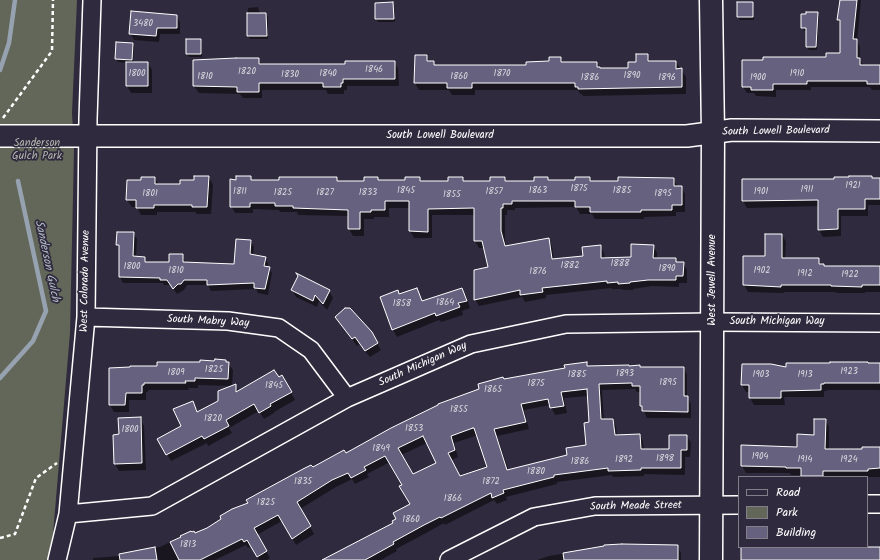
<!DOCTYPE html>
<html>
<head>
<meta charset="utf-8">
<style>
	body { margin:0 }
	#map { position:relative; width:880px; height:560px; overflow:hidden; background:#2f2a3d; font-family:Kalam,sans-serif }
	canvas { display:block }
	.legend { position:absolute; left:738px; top:476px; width:130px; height:72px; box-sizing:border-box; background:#2f2a3d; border:1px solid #827f8b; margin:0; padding:5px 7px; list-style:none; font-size:12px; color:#fff }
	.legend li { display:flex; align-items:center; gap:8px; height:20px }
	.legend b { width:20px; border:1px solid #827f8b }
</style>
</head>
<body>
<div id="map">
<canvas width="880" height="560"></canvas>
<ul class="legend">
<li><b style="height:5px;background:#2f2a3d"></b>Road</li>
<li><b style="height:11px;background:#636759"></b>Park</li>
<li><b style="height:11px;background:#65617e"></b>Building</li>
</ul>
</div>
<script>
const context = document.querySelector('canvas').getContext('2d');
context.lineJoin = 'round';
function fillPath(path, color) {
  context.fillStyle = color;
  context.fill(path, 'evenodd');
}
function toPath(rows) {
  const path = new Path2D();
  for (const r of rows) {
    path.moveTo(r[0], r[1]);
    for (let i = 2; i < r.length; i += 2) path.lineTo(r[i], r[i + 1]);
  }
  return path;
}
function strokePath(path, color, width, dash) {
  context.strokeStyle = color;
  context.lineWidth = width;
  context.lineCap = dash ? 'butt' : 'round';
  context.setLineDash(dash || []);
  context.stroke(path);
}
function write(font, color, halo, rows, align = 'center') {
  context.font = font + ' Kalam,sans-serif';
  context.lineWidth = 3.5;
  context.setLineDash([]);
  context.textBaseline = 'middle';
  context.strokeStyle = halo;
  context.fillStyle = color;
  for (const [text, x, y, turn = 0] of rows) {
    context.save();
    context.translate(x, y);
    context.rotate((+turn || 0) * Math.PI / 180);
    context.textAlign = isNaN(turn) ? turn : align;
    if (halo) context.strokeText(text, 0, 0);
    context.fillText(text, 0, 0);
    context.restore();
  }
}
fillPath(toPath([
	[0,0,77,0,72,113,74,150,70,333,53,534,48,560,0,560]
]), '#636759');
fillPath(toPath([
	[841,0,861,0,857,41,860,47,860,60,864,66,880,66,880,90,872,90,870,87,811,87,811,90,776,90,776,97,756,96,754,93,747,93,743,87,827,58,841,54,841,24,838,20],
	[393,3,394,6,395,22,378,22,376,19,376,4],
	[752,6,754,10,754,20,740,20,738,17],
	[258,7,260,14,266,14,268,17,268,39,250,39,248,36,248,8],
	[817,13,819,16,817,50,809,50,807,47,807,31,804,31,802,28],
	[176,16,180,22,180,34,160,34,159,42,134,40,130,33],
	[187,40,200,40,202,43,202,57,189,57,187,54],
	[132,44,134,47,133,63,148,63,152,70,152,93,131,93,127,86,127,63,118,62,116,59],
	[647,55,651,62,676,62,686,77,686,94,583,96,582,94,580,94,578,90,475,90,475,95,452,95,449,90,419,90,415,83,426,56,430,62,433,62,435,66,527,66,550,62,561,58,564,63,597,63,601,69,629,69],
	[258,59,262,65,346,65,394,62,398,69,399,86,347,86,347,90,344,90,344,94,328,94,326,90,262,90,262,98,243,98,240,94,199,93,194,86],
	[209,177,213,185,211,214,197,214,195,212,157,212,157,215,141,215,137,207,132,207,127,200,128,181,142,181,155,178,159,185,181,185],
	[250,177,252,181,336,178,338,182,365,182,377,178,379,181,406,181,420,178,422,182,449,182,462,178,465,182,491,182,504,178,506,182,535,182,548,178,549,181,576,181,590,178,592,182,673,179,678,187,681,187,685,194,685,212,676,212,676,216,644,217,644,219,595,219,592,214,580,214,576,207,515,208,515,210,507,210,507,215,505,215,505,239,506,246,548,239,552,246,554,260,584,256,600,246,604,253,605,259,632,258,653,246,657,253,657,259,675,259,677,263,683,263,687,270,687,283,679,283,679,287,652,286,633,289,633,290,623,290,622,289,612,289,611,288,546,295,546,298,525,302,522,297,479,306,475,299,489,267,484,248,479,248,475,241,475,215,432,215,432,238,414,238,410,231,410,208,389,208,389,217,374,217,374,219,364,219,364,236,353,236,349,229,349,216,298,215,297,212,280,212,279,210,253,209,253,213,235,213,231,206,237,181],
	[872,177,872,179,880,179,880,205,868,205,868,216,841,216,841,236,823,237,819,230,819,206,747,208,743,201,835,180],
	[133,233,137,239,136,258,144,258,147,263,170,263,182,255,186,263,235,265,250,241,254,247,253,256,265,258,268,263,268,267,272,273,268,295,258,293,256,289,211,291,208,285,187,285,184,290,177,294,171,285,164,285,163,283,123,283,120,277,120,249,117,244],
	[782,235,786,242,785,259,818,259,822,265,825,267,876,267,876,265,880,265,880,292,865,292,865,293,836,293,835,292,784,292,784,293,748,292,744,285,744,257,766,257],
	[416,289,422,302,462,289,466,296,470,308,462,311,463,315,441,322,439,320,397,337,393,330,381,297,400,295],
	[292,290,329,291,333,298,327,310,319,301,317,307,296,297],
	[336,317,371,333,381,350,370,357,359,344,357,346],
	[226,361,233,370,232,386,198,385,198,388,188,388,189,390,148,390,148,392,146,392,146,400,129,400,129,412,114,412,110,405,158,367],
	[587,363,589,367,640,366,641,368,684,368,687,375,687,397,691,404,691,418,647,418,641,405,641,392,637,392,635,389,602,390,604,420,612,420,616,426,617,436,640,435,643,442,644,450,670,450,687,436,691,443,690,457,685,457,685,475,644,474,644,476,613,477,612,475,557,482,557,484,506,497,507,500,497,504,494,500,445,525,444,523,428,532,396,549,397,551,381,560,324,560,395,524,411,504,403,485,390,462,367,474,369,477,355,484,352,479,336,487,300,509,314,534,296,545,282,521,257,535,270,558,267,560,259,560,251,546,248,548,246,545,215,560,93,560,93,558,134,555,133,552,160,547,191,532,195,534,207,529,312,469,346,454,504,380],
	[588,396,590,423,588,446,568,456,509,471,497,436,529,429,524,410,550,405,555,415,567,413,564,398],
	[478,435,488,467,460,477,451,460,458,457,454,443],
	[427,443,437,464,413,476,401,455],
	[880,364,880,391,879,390,827,390,827,391,824,391,824,397,784,397,785,405,754,405,750,398,750,392,746,392,742,385,743,365,787,368],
	[282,377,295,400,274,412,274,413,264,419,259,411,229,428,232,433,208,446,207,443,171,461,158,439,182,426,193,402,198,413,219,402,235,385,239,391],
	[140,418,144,426,146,470,119,471,115,464,120,435],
	[825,420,829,427,829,450,863,450,880,448,880,477,803,477,802,475,791,475,790,473,746,473,742,466,742,446,798,448,815,436],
	[677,546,681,553,681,560,537,560,549,556,592,549]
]), '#0007');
strokePath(toPath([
	[0,70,9,43,15,0],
	[0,378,33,341,46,311,18,181]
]), '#96a2b0', 4.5);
const building = toPath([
	[840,0,857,0,853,39,857,39,857,58,860,58,860,65,880,65,880,84,867,84,867,81,807,81,807,84,773,84,773,90,751,90,751,87,742,87,742,60,763,60,763,57,826,57,826,53,840,53,840,20,837,20,840,0],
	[393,2,394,19,375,19,375,3,393,2],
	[737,2,753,2,753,17,737,17,737,2],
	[131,11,177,15,177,28,157,28,156,36,129,34,131,11],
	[806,12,818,12,816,47,806,47,806,28,801,28,801,14,806,14,806,12],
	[247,13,266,13,267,36,247,36,247,13],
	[186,39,201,39,201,54,186,54,186,39],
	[116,42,133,43,132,60,115,59,116,42],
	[636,54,648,54,648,61,676,61,676,69,682,68,682,87,578,89,578,87,575,87,575,83,472,83,472,88,447,88,447,83,414,83,415,55,427,55,427,61,434,61,434,65,526,65,526,62,549,61,549,57,561,57,561,62,597,62,597,67,600,67,600,68,628,68,628,62,636,62,636,54],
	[236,58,259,58,259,64,345,64,345,61,395,61,395,79,343,79,343,83,341,83,341,87,323,87,323,83,259,83,259,92,237,92,237,87,193,86,193,60,236,58],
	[126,62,148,62,148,86,126,86,126,62],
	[194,176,209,176,207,207,192,207,192,205,154,205,154,208,136,208,136,200,126,200,127,180,141,180,141,177,155,177,155,184,180,184,180,180,194,180,194,176],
	[236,176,251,176,251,180,279,180,279,177,337,177,337,181,364,181,364,177,378,177,378,180,405,180,405,177,420,177,420,181,448,181,448,177,463,177,463,181,490,181,490,177,505,177,505,181,534,181,534,177,548,177,548,180,575,180,575,177,590,177,590,181,618,181,618,177,674,178,674,186,682,186,682,205,672,205,672,210,641,210,641,212,590,212,590,207,575,207,575,201,512,201,512,204,503,204,503,208,501,208,501,231,505,246,549,238,552,259,583,256,582,247,601,245,601,258,631,257,631,244,654,245,653,258,676,258,676,262,684,262,683,276,676,276,676,280,648,280,630,282,630,283,618,284,618,282,607,283,607,281,542,288,543,292,520,295,520,290,474,300,474,270,488,267,482,241,474,241,474,208,428,209,428,232,409,231,409,201,385,201,385,210,371,210,371,212,360,212,360,229,348,229,348,210,293,208,293,206,275,206,275,203,250,203,250,207,230,207,230,179,236,180,236,176],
	[849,176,872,176,872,178,880,178,880,199,865,199,865,209,838,209,838,229,818,230,818,200,742,201,742,179,834,179,834,177,849,177,849,176],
	[117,232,134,232,133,256,145,257,145,262,169,262,169,254,183,254,183,262,234,264,236,239,251,240,250,254,266,257,264,266,270,267,265,289,254,288,254,283,207,285,207,280,184,280,181,284,178,284,173,289,167,280,160,280,160,278,119,277,119,245,116,245,117,232],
	[765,234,782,234,782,258,819,258,819,264,824,264,824,266,880,266,880,285,862,285,862,287,831,286,831,285,781,285,781,287,743,285,743,256,765,256,765,234],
	[296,273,330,290,323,304,315,295,313,301,291,290,298,276,296,273],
	[417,288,422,301,462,288,467,301,458,303,460,307,436,316,435,313,392,330,380,297,398,290,399,294,417,288],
	[345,308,350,308,372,332,378,343,365,351,355,337,352,339,335,317,345,308],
	[215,359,226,360,226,362,229,362,228,379,195,378,195,381,185,381,186,383,144,383,144,385,142,385,142,393,126,393,125,405,109,405,109,368,130,367,130,366,157,366,157,362,200,362,200,360,214,361,215,359],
	[587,362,587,366,629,365,629,366,640,365,640,367,684,367,684,396,688,396,688,412,642,411,642,406,640,406,640,386,632,386,632,383,599,384,601,419,613,419,615,435,640,434,641,449,669,449,669,435,687,435,687,450,681,450,681,468,641,468,641,470,608,471,608,468,554,475,554,477,503,490,504,493,492,498,491,493,441,518,440,517,424,525,393,542,394,544,365,560,322,560,393,523,392,521,396,519,393,513,410,504,399,486,402,485,385,456,364,467,366,470,351,478,348,473,332,480,297,502,311,526,292,539,278,515,254,528,267,551,257,557,247,540,244,542,242,539,200,560,179,560,170,542,181,537,180,536,191,531,192,532,194,531,195,533,207,528,221,519,220,516,232,509,248,503,246,500,303,469,311,465,313,467,344,450,346,453,391,428,438,405,438,404,479,389,478,384,503,377,504,379,565,368,564,365,587,362],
	[587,389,589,422,584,423,586,445,566,448,567,455,507,470,494,429,526,422,521,404,548,399,550,408,564,406,561,392,587,389],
	[473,428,474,428,487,467,460,476,448,453,455,450,451,436,473,428],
	[423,436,436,463,413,474,398,448,423,436],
	[830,362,868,362,868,363,880,363,880,383,824,383,824,384,821,384,821,390,781,391,781,398,749,398,749,385,741,385,742,364,771,364,786,367,786,363,830,363,830,362],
	[274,370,279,377,282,375,292,392,270,404,271,406,259,413,254,404,226,420,229,426,204,439,202,436,166,455,157,439,181,426,173,409,193,401,197,412,218,401,218,391,236,384,236,392,274,370],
	[141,417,142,463,114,464,113,435,119,434,118,418,141,417],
	[814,419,826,419,825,449,862,449,862,447,880,447,880,468,868,469,868,471,823,471,823,476,801,476,801,468,786,468,786,467,741,466,741,445,797,447,797,434,814,435,814,419],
	[622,544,678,545,678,560,564,560,563,553,604,546,604,545,622,544],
	[155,547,157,560,120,560,119,554,155,547],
	[741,547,880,547,880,560,741,560,741,547]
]);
fillPath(building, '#65617e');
strokePath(building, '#fff', 1);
const minor = toPath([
	[86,317,228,321,279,328,311,350,347,398],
	[867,504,880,504],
	[68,514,152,506,347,398,471,344,566,324,713,322,880,323],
	[57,560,68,514,86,317,88,119,92,0],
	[449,560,534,517,595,506,739,505]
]);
const tertiary = toPath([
	[0,136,687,136,732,130,880,131]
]);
const secondary = toPath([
	[711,0,713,133,711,560]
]);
strokePath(minor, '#fff', 20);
strokePath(tertiary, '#fff', 24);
strokePath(secondary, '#fff', 25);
strokePath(toPath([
	[3,118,52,51,53,0],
	[0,538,15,534,36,478,57,463]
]), '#fff', 2.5, [4, 3]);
strokePath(minor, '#2f2a3d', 17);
strokePath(tertiary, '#2f2a3d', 21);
strokePath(secondary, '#2f2a3d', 22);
write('9px', '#d8d8df', null, [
	["3480",143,24],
	["1846",374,70],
	["1820",247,72],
	["1800",137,74],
	["1840",328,74],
	["1870",502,74],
	["1910",797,74],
	["1830",290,75],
	["1890",632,76],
	["1810",205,77],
	["1860",459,77],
	["1886",590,78],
	["1896",667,78],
	["1900",758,78],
	["1921",853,186],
	["1875",579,189],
	["1911",807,190],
	["1845",406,191],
	["1863",538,191],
	["1885",622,191],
	["1811",240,192],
	["1857",494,192],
	["1901",761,192],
	["1825",283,193],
	["1827",325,193],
	["1833",368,193],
	["1801",150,194],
	["1895",663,194],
	["1855",452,195],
	["1888",620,264],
	["1882",570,266],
	["1800",132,267],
	["1890",667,269],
	["1810",176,271],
	["1902",762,271],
	["1876",538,272],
	["1912",805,274],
	["1922",850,275],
	["1864",445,303],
	["1858",402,304],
	["1825",214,370],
	["1923",849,372],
	["1809",176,373],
	["1893",625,374],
	["1885",577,375],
	["1903",761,375],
	["1913",805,375],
	["1895",668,383],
	["1875",536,384],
	["1845",274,386],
	["1865",493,390],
	["1855",459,410],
	["1820",213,419],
	["1853",414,429],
	["1800",130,430],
	["1849",381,449],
	["1904",760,457],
	["1898",665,459],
	["1892",624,460],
	["1914",805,460],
	["1924",849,460],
	["1886",580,462],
	["1880",536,472],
	["1835",303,482],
	["1872",491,482],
	["1866",453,499],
	["1825",266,503],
	["1860",411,520],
	["1813",188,545]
]);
write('11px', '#fff', '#2f2a3d', [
	["South Lowell Boulevard",776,132,-1],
	["South Lowell Boulevard",440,136],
	["West Jewell Avenue",713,280,-90],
	["West Colorado Avenue",86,281,-89],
	["South Mabry Way",208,322,3],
	["South Michigan Way",777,322],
	["South Michigan Way",423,365,-24],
	["South Meade Street",636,507,-1]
]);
write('11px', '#b1b3ac', '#2f2a3d', [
	["Sanderson",37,144],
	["Gulch Park",37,157]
]);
write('italic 12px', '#b0b9c4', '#2f2a3d', [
	["Sanderson Gulch",46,261,78]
]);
</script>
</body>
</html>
